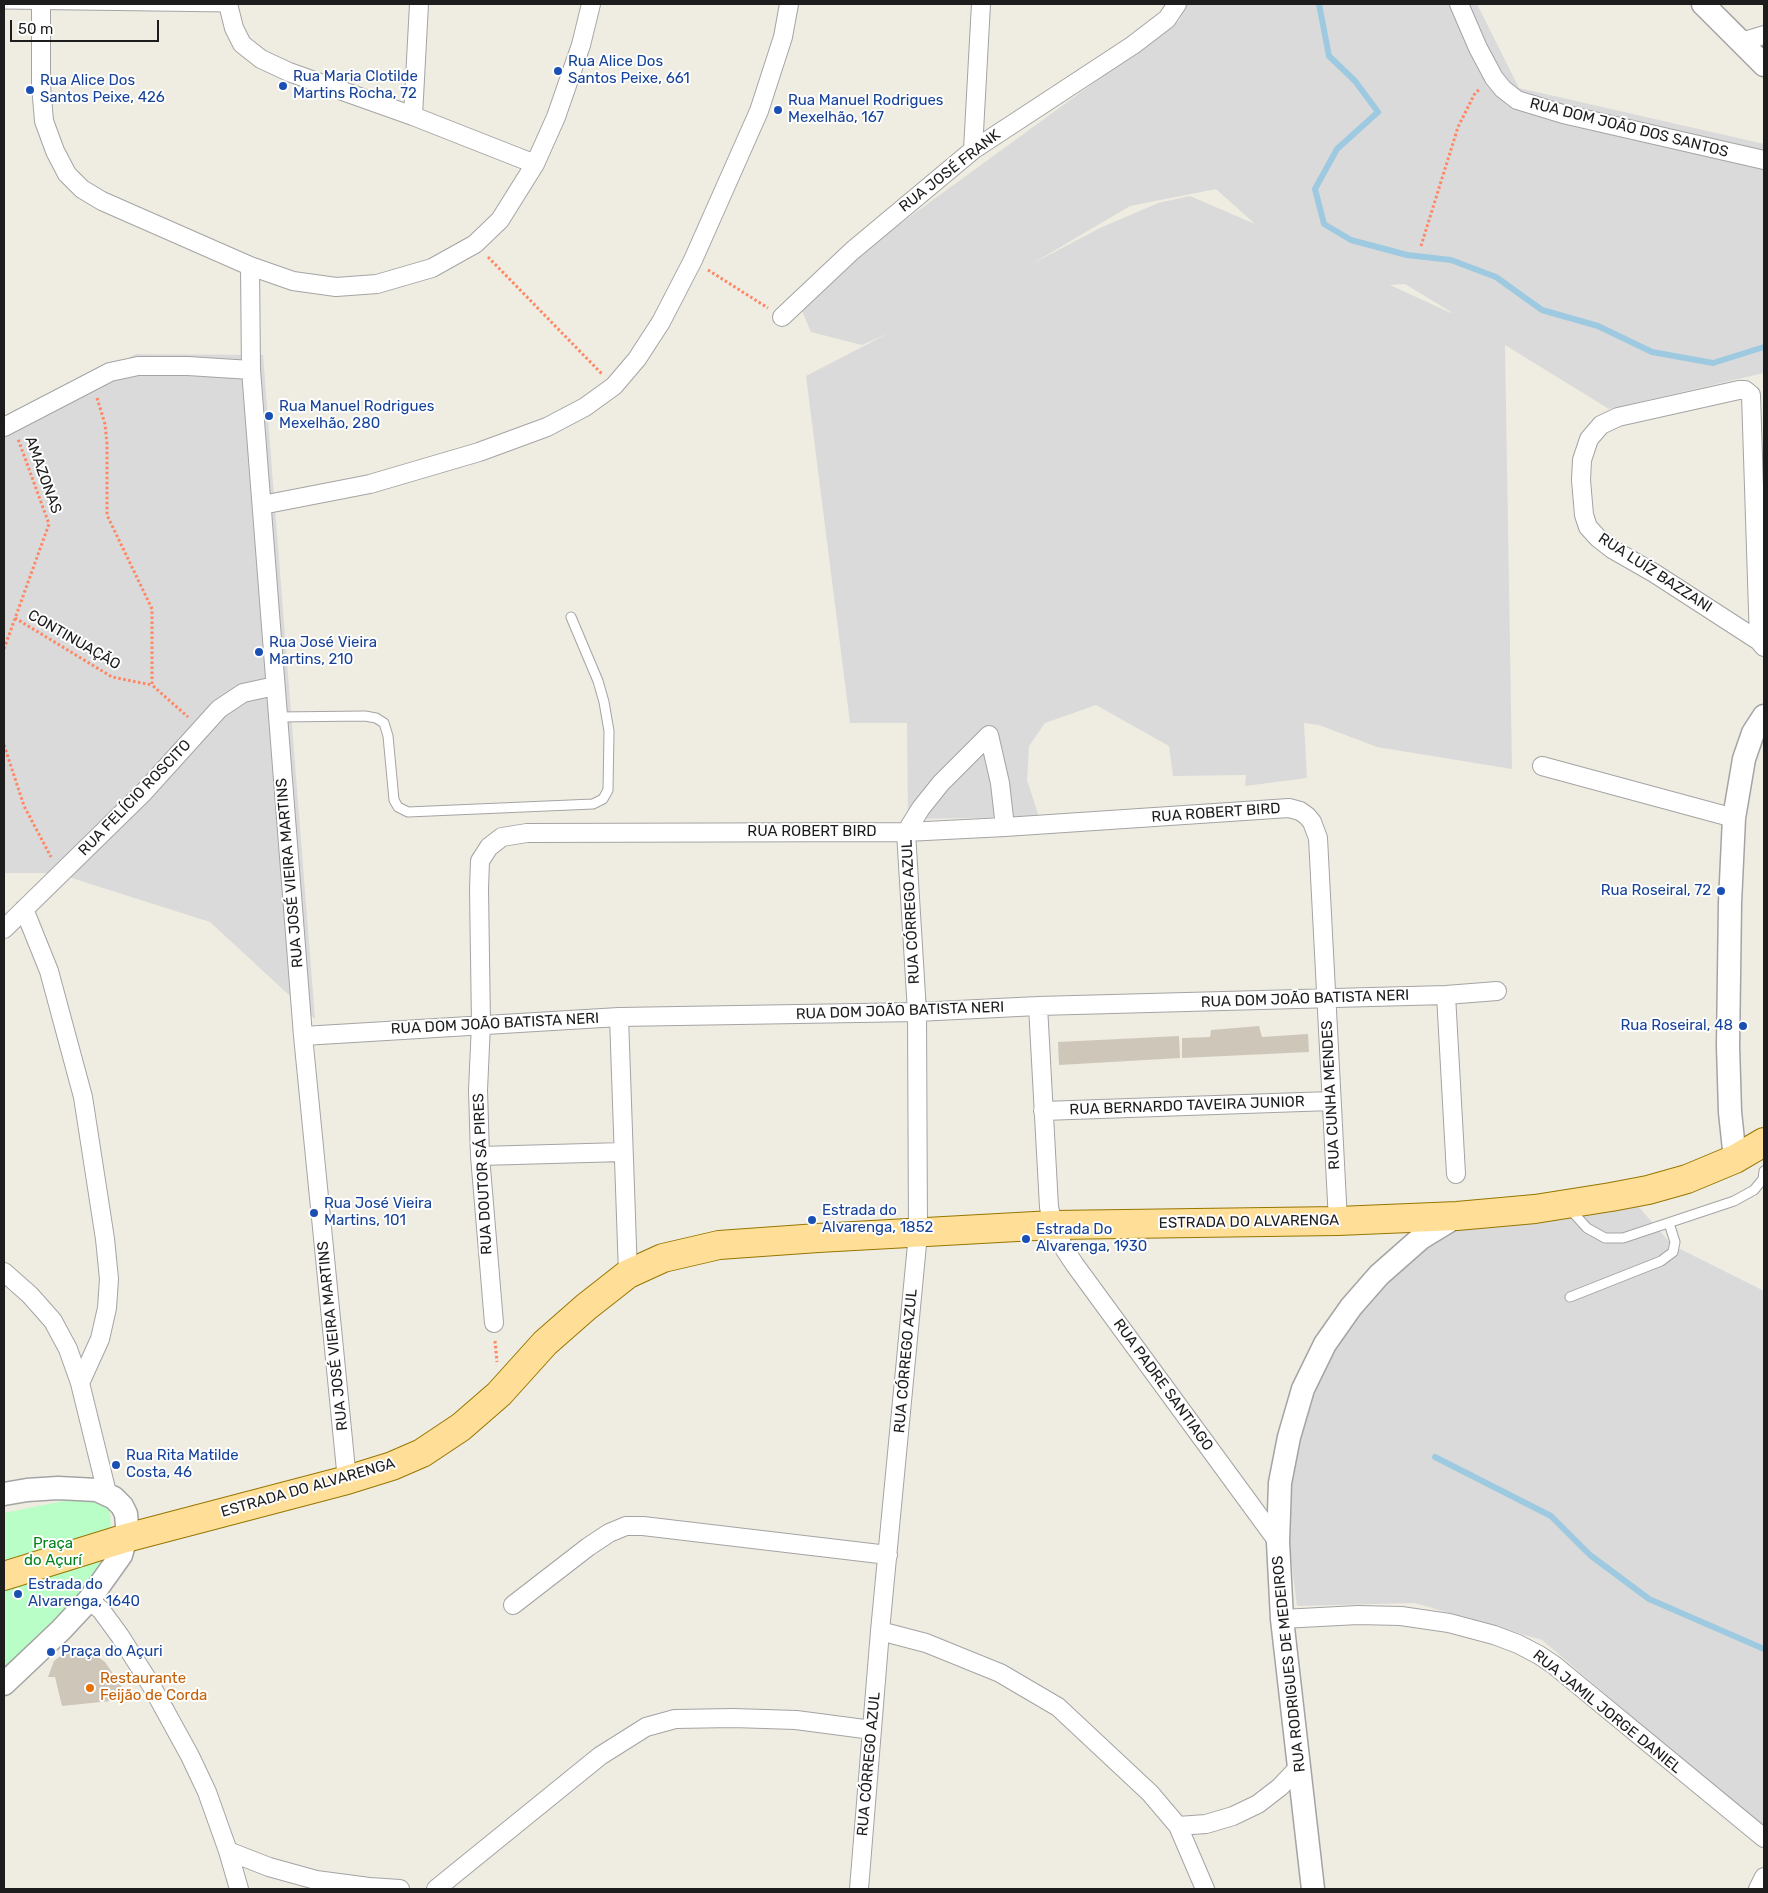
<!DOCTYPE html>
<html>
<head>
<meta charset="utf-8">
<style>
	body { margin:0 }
	#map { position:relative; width:1768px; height:1893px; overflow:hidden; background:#efece1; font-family:Rubik,sans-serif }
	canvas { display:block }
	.frame { position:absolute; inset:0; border:5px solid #1d1d1d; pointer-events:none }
	.scale { position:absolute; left:10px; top:20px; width:149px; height:22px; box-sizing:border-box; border:2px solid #1d1d1d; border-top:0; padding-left:6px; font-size:15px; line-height:18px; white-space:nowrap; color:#1d1d1d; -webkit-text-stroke:4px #fff; paint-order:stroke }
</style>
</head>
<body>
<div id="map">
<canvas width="1768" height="1893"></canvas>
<div class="frame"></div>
<div class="scale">50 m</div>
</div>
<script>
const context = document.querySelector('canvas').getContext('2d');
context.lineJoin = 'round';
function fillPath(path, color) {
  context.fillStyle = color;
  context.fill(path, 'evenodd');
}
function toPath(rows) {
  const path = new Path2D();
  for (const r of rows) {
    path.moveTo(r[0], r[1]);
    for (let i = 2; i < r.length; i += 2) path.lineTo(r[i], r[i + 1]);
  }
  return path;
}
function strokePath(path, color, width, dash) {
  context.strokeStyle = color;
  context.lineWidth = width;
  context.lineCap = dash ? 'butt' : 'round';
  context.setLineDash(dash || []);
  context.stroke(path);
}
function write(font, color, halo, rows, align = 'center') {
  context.font = font + ' Rubik,sans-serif';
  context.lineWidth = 4;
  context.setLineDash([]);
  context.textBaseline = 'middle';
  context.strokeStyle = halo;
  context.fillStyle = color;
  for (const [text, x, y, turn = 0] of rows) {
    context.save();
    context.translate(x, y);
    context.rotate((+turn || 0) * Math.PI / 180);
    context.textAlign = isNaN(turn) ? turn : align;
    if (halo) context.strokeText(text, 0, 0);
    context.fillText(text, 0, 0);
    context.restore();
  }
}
fillPath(toPath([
	[1183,4,1477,4,1519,88,1764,144,1764,373,1609,409,1505,345,1512,769,1377,747,1319,725,1304,723,1307,778,1245,786,1246,775,1173,776,1169,746,1096,705,1045,723,1029,746,1027,780,1039,817,908,819,907,723,850,723,806,376,889,333,862,345,811,332,802,311,856,256,1180,20],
	[1216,189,1255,224,1190,196,1158,203,1100,228,1030,265,1130,206],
	[1405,284,1451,312,1451,313,1390,285],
	[136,354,263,355,315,1019,210,922,56,873,4,873,4,424],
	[1616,1181,1672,1245,1764,1291,1764,1827,1759,1825,1542,1640,1415,1603,1297,1606,1285,1511,1308,1395,1353,1309,1448,1225,1483,1203]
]), '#dbdada');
fillPath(toPath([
	[78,1498,99,1499,110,1512,111,1532,90,1589,60,1614,4,1671,4,1513]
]), '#b9fec7');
strokePath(toPath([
	[1319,4,1329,56,1355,81,1378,112,1337,149,1315,189,1324,224,1351,240,1407,255,1451,260,1496,277,1542,310,1598,326,1652,352,1713,363,1764,347],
	[1435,1457,1551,1516,1590,1555,1649,1599,1764,1649]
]), '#9dcae1', 6);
fillPath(toPath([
	[1259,1026,1262,1037,1308,1034,1309,1052,1182,1058,1182,1038,1210,1037,1211,1030],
	[1179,1036,1180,1058,1059,1065,1058,1042],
	[68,1650,82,1651,94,1654,105,1662,130,1699,62,1706,55,1677,48,1677,54,1661]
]), '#cfc6ba');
const service = toPath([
	[4,4,229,7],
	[278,717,365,716,376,718,384,723,388,736,394,800,398,807,408,812,593,804,603,799,608,790,609,731,604,702,598,681,571,617],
	[1569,1208,1587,1228,1605,1238,1623,1238,1734,1201,1754,1190,1763,1179,1764,1171],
	[1570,1297,1661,1261,1673,1252,1675,1242,1669,1223]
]);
const minor = toPath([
	[41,4,41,85,44,121,55,151,67,174,82,189,102,201,250,266,293,281,336,287,377,284,432,268,475,244,500,220,535,164,556,117,581,45,591,4],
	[228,4,234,28,242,44,261,59,289,72,413,116,535,164],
	[1459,4,1478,48,1494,78,1503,89,1517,100,1563,114,1764,160],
	[1741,42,1764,35],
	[413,116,419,4],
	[973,150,981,4],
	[250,266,251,370,303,1036,347,1480],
	[782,317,852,251,973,150,1133,45,1167,19,1177,4],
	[4,427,110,372,138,366,188,366,251,370],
	[262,505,370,484,479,452,547,427,585,407,614,386,637,359,661,322,693,260,759,111,783,37,789,4],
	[1759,641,1751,395,1745,390,1739,390,1618,417,1601,425,1589,439,1582,460,1581,480,1584,515,1588,527,1598,538,1612,549,1654,573,1759,641,1764,647],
	[1542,766,1734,818],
	[24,909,49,971,83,1097,105,1239,109,1279,107,1308,100,1339,80,1383],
	[4,929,144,792,219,709,243,693,275,686],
	[1446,995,1456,1174],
	[1038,1006,1049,1207,1053,1225,1065,1250,1075,1265,1278,1542],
	[619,1017,628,1274],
	[303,1036,619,1017,917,1012,1038,1006,1446,995,1497,991],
	[1043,1111,1331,1101],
	[480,1156,623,1152],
	[4,1272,30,1295,53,1321,68,1349,80,1383,107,1493],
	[494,1323,480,1156,478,1090,481,1024,479,889,480,861,489,847,502,837,527,833,906,832,1005,827,1289,808,1300,811,1307,816,1312,822,1318,838,1338,1221],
	[89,1600,101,1610,120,1636,151,1685,190,1756,207,1792,228,1851,239,1889],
	[513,1605,588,1547,609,1533,626,1526,643,1526,888,1555],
	[1282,1619,1358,1615,1401,1616,1449,1623,1494,1635,1518,1644,1539,1655,1554,1665,1764,1838],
	[880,1631,926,1643,1000,1673,1058,1707,1150,1793,1178,1826,1205,1889],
	[1178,1826,1206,1824,1233,1816,1258,1804,1280,1787,1299,1767],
	[228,1851,269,1867,316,1880,369,1887,400,1889],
	[436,1889,600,1756,646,1727,675,1719,733,1718,796,1720,872,1730],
	[859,1889,880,1631,918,1234,917,1012,906,832,921,808,941,783,989,735,1000,783,1005,827],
	[1758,1889,1764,1877]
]);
const tertiary = toPath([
	[1703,4,1764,65],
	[1735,1159,1730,1112,1728,1046,1730,903,1734,818,1744,759,1753,733,1764,716],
	[4,1494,27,1490,58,1488,97,1490,114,1498,122,1506,126,1514,127,1525,126,1538,121,1555,89,1600,61,1630,4,1684],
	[1313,1889,1282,1619,1278,1542,1280,1483,1289,1437,1303,1389,1325,1344,1351,1307,1379,1275,1421,1238,1457,1216]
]);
const primary = toPath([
	[4,1576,126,1538,347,1480,392,1466,422,1453,461,1427,499,1394,545,1343,586,1307,628,1274,663,1258,719,1245,818,1238,1053,1225,1338,1221,1457,1216,1535,1209,1611,1197,1648,1190,1687,1179,1735,1159,1764,1142]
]);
strokePath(service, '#a4a4a4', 11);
strokePath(minor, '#a4a4a4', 20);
strokePath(tertiary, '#a4a4a4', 25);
strokePath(primary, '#967600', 30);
strokePath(toPath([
	[1421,246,1458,127,1475,93,1480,89],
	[488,257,602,374],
	[708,270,768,308],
	[97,398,105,424,107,444,107,515,152,609,152,685,188,717],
	[15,618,112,677,152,685],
	[4,649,49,524,18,439],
	[4,745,24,806,51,857],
	[495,1341,497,1362]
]), '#ff8663', 3, [2.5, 2.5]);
strokePath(service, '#fff', 9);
strokePath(minor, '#fff', 18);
strokePath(tertiary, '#fff', 22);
strokePath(primary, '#ffdf97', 28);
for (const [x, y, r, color] of [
	[558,71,5,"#1a4fb4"],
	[283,86,5,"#1a4fb4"],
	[30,90,5,"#1a4fb4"],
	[778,110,5,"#1a4fb4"],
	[269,416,5,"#1a4fb4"],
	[259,652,5,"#1a4fb4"],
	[1721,891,5,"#1a4fb4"],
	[1743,1026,5,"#1a4fb4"],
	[314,1213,5,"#1a4fb4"],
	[812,1220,5,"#1a4fb4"],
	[1026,1239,5,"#1a4fb4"],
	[116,1465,5,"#1a4fb4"],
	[18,1594,5,"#1a4fb4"],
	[51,1652,5,"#1a4fb4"],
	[90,1688,5,"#e8710a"]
]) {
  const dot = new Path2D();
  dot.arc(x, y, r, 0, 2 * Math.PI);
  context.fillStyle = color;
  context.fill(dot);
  strokePath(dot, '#fff', 2);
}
write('15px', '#164399', '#fff', [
	["Rua Alice Dos",568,62],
	["Santos Peixe, 661",568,79],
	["Rua Maria Clotilde",293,77],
	["Martins Rocha, 72",293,94],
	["Rua Alice Dos",40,81],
	["Santos Peixe, 426",40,98],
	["Rua Manuel Rodrigues",788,101],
	["Mexelhão, 167",788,118],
	["Rua Manuel Rodrigues",279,407],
	["Mexelhão, 280",279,424],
	["Rua José Vieira",269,643],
	["Martins, 210",269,660],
	["Rua Roseiral, 72",1711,891,"right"],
	["Rua Roseiral, 48",1733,1026,"right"],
	["Rua José Vieira",324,1204],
	["Martins, 101",324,1221],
	["Estrada do",822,1211],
	["Alvarenga, 1852",822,1228],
	["Estrada Do",1036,1230],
	["Alvarenga, 1930",1036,1247],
	["Rua Rita Matilde",126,1456],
	["Costa, 46",126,1473],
	["Estrada do",28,1585],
	["Alvarenga, 1640",28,1602],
	["Praça do Açuri",61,1652]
], 'left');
write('15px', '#1d1d1d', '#fff', [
	["RUA DOM JOÃO DOS SANTOS",1629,128,14],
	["RUA JOSÉ FRANK",950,171,-38],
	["AMAZONAS",43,475,70],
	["RUA LUÍZ BAZZANI",1655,573,33],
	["CONTINUAÇÃO",74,640,30],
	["RUA FELÍCIO ROSCITO",135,798,-46],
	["RUA ROBERT BIRD",1216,813,-4],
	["RUA ROBERT BIRD",812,832],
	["RUA JOSÉ VIEIRA MARTINS",290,873,-95],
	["RUA CÓRREGO AZUL",911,912,-93],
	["RUA DOM JOÃO BATISTA NERI",1305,999,-2],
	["RUA DOM JOÃO BATISTA NERI",900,1011,-2],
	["RUA DOM JOÃO BATISTA NERI",495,1024,-3],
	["RUA CUNHA MENDES",1331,1095,-93],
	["RUA BERNARDO TAVEIRA JUNIOR",1187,1106,-2],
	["RUA DOUTOR SÁ PIRES",483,1174,-93],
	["ESTRADA DO ALVARENGA",1249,1222,-1],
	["RUA JOSÉ VIEIRA MARTINS",333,1336,-96],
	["RUA CÓRREGO AZUL",906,1361,-85],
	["RUA PADRE SANTIAGO",1163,1385,54],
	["ESTRADA DO ALVARENGA",308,1488,-16],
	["RUA RODRIGUES DE MEDEIROS",1289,1664,-96],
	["RUA JAMIL JORGE DANIEL",1607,1712,39],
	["RUA CÓRREGO AZUL",869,1764,-85]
]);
write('15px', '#01841c', '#fff', [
	["Praça",53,1544],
	["do Açurí",53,1561]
]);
write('15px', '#c56008', '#fff', [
	["Restaurante",100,1679],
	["Feijão de Corda",100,1696]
], 'left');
</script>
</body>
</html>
